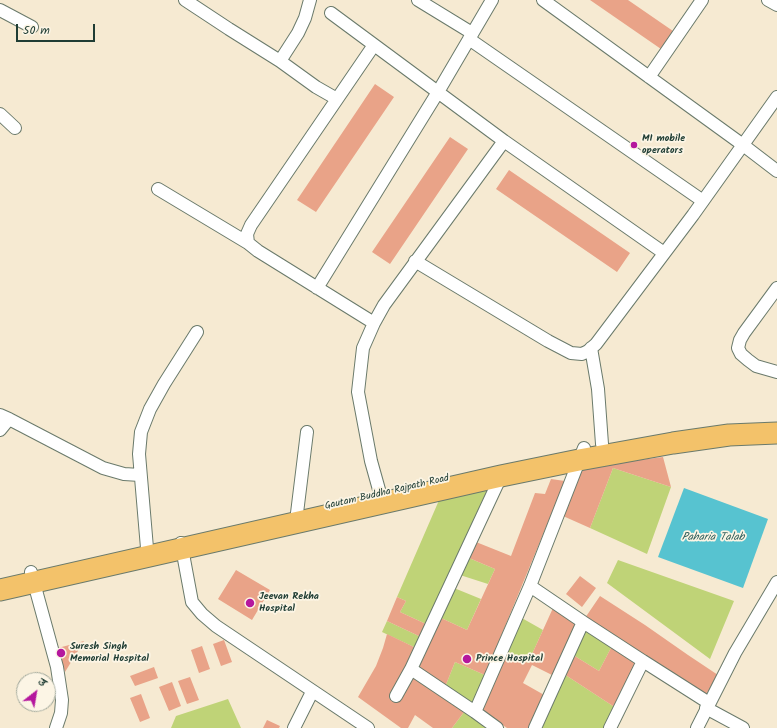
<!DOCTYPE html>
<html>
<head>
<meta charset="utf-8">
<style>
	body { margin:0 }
	#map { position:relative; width:777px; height:728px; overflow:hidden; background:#f6ead2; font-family:Kalam,"Playpen Sans Deva",sans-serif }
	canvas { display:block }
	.north { position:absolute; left:16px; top:672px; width:40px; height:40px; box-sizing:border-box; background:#fcf5e5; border:1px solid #a4ab9e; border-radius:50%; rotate:31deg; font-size:11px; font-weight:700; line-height:16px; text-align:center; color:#1f3d34 }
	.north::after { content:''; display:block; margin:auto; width:14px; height:18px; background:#b5179e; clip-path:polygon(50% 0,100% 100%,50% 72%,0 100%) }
	.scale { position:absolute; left:16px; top:24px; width:79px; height:18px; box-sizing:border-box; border:2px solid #1f3d34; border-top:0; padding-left:5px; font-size:12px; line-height:14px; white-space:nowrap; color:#1f3d34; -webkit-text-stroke:3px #fcf5e5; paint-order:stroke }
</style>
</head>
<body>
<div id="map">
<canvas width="777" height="728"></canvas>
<div class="north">उ</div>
<div class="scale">50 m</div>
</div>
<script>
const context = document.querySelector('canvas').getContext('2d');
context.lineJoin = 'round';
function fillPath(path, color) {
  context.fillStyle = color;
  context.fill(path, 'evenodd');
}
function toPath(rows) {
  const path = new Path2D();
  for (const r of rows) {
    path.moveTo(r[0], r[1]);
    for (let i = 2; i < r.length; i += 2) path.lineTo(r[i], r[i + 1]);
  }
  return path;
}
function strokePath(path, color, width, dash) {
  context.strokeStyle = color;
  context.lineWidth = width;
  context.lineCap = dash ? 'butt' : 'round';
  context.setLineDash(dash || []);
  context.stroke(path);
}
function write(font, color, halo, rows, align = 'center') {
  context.font = font + ' Kalam,sans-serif';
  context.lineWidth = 3.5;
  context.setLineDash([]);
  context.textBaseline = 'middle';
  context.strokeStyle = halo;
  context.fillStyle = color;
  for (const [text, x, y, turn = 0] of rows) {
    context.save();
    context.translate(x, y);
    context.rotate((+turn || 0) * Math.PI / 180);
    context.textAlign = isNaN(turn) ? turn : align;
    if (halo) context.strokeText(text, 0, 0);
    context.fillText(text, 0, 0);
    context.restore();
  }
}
fillPath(toPath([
	[613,468,671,487,647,554,590,528],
	[488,488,426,624,400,612,406,601,397,597,440,498],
	[469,558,495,569,488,584,460,575],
	[618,560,734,601,710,659,607,583],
	[454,588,481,599,467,630,441,618],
	[520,617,543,630,528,663,505,652],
	[387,621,421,637,416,648,382,632],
	[584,628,612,646,599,671,573,655],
	[455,662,485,675,473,704,445,687],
	[564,674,616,708,606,728,541,728],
	[228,699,241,728,171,728,176,716],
	[464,712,488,728,452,728]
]), '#bfd377');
fillPath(toPath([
	[684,488,768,519,743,588,658,557]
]), '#57c3d0');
fillPath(toPath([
	[590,0,628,0,673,31,661,49],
	[375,84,394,97,316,212,297,200],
	[450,137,468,149,390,264,372,252],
	[509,170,630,253,617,272,496,189],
	[663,457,671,487,613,468,590,528,563,516,574,491,581,469,616,463],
	[551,479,565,481,485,675,455,662,445,687,417,669,441,618,467,630,495,569,469,558,476,542,511,556,535,493,545,494],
	[236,570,270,590,252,620,218,599],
	[580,576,596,588,582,607,566,594],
	[600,596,645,625,688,655,718,675,705,696,585,618],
	[397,597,406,601,400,612,426,624,421,637,387,621],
	[553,608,578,625,554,676,532,665,523,683,546,696,532,728,507,728,482,711,505,652,528,663],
	[387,634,416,648,389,698,397,702,413,677,464,712,452,728,433,728,415,715,408,728,401,728,358,697,376,666,383,648],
	[224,640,232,662,221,666,213,644],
	[84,641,65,672,58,648],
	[202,646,210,669,199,673,191,650],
	[612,646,637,662,616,708,564,674,573,655,599,671],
	[154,667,158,678,135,686,130,676],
	[190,677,199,700,187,704,178,681],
	[172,682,181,706,169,711,159,687],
	[141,694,150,718,140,722,130,698],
	[267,720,280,726,279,728,263,728]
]), '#e9a388');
const street = toPath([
	[185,0,229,29,280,61,316,87,337,99],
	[418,0,472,33],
	[543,0,743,145,777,171],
	[768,0,777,5],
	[0,10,32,27],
	[331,13,504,141,664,253],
	[469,39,703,201],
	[280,61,298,33,305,18,310,0],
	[649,77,702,0],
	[0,114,15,128],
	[158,189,248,243],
	[415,261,548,341,571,353,582,354,588,351,596,344,693,215,777,97],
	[317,288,438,92,492,0],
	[777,288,744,333,740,340,738,348,741,354,748,360,756,366,777,372],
	[374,323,258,251,248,243,247,234,251,225,374,45],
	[591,348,598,389,602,444],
	[0,415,9,419,103,468,124,474,140,475],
	[0,430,9,419],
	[383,504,371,461,358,392,363,348,374,323,384,305,504,141],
	[297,513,307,432],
	[181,543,192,602,202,614,216,626,368,728],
	[147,548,139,454,141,432,150,409,164,384,197,332],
	[31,572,57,667,62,700,61,713,56,728],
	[530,586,583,622],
	[396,696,411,669],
	[706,708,743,728],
	[475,712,411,669,501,476],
	[294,728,312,692],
	[497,728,475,712,530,586,584,448],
	[535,728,583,622,643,661],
	[610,728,643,661,709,703],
	[697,728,735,653,777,582]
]);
const highway = toPath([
	[0,590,501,476,579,460,673,443,729,435,777,433]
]);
strokePath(street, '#6a7a6b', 14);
strokePath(highway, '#6a7a6b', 23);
strokePath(street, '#fff', 12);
strokePath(highway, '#f3c26a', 21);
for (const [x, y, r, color] of [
	[634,145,4,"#b5179e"],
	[250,603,5,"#b5179e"],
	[61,653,5,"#b5179e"],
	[467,659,5,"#b5179e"]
]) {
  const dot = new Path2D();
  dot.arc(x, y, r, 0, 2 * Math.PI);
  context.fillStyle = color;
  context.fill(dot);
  strokePath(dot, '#fcf5e5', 1.5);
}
write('bold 10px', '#1f3d34', '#fcf5e5', [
	["MI mobile",642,139],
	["operators",642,151],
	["Jeevan Rekha",259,597],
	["Hospital",259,609],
	["Suresh Singh",70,647],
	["Memorial Hospital",70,659],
	["Prince Hospital",476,659]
], 'left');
write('10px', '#1f3d34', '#fcf5e5', [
	["Gautam Buddha Rajpath Road",387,493,-13]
]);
write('italic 11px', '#2d5e5b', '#fcf5e5', [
	["Paharia Talab",713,538]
]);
</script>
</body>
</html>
